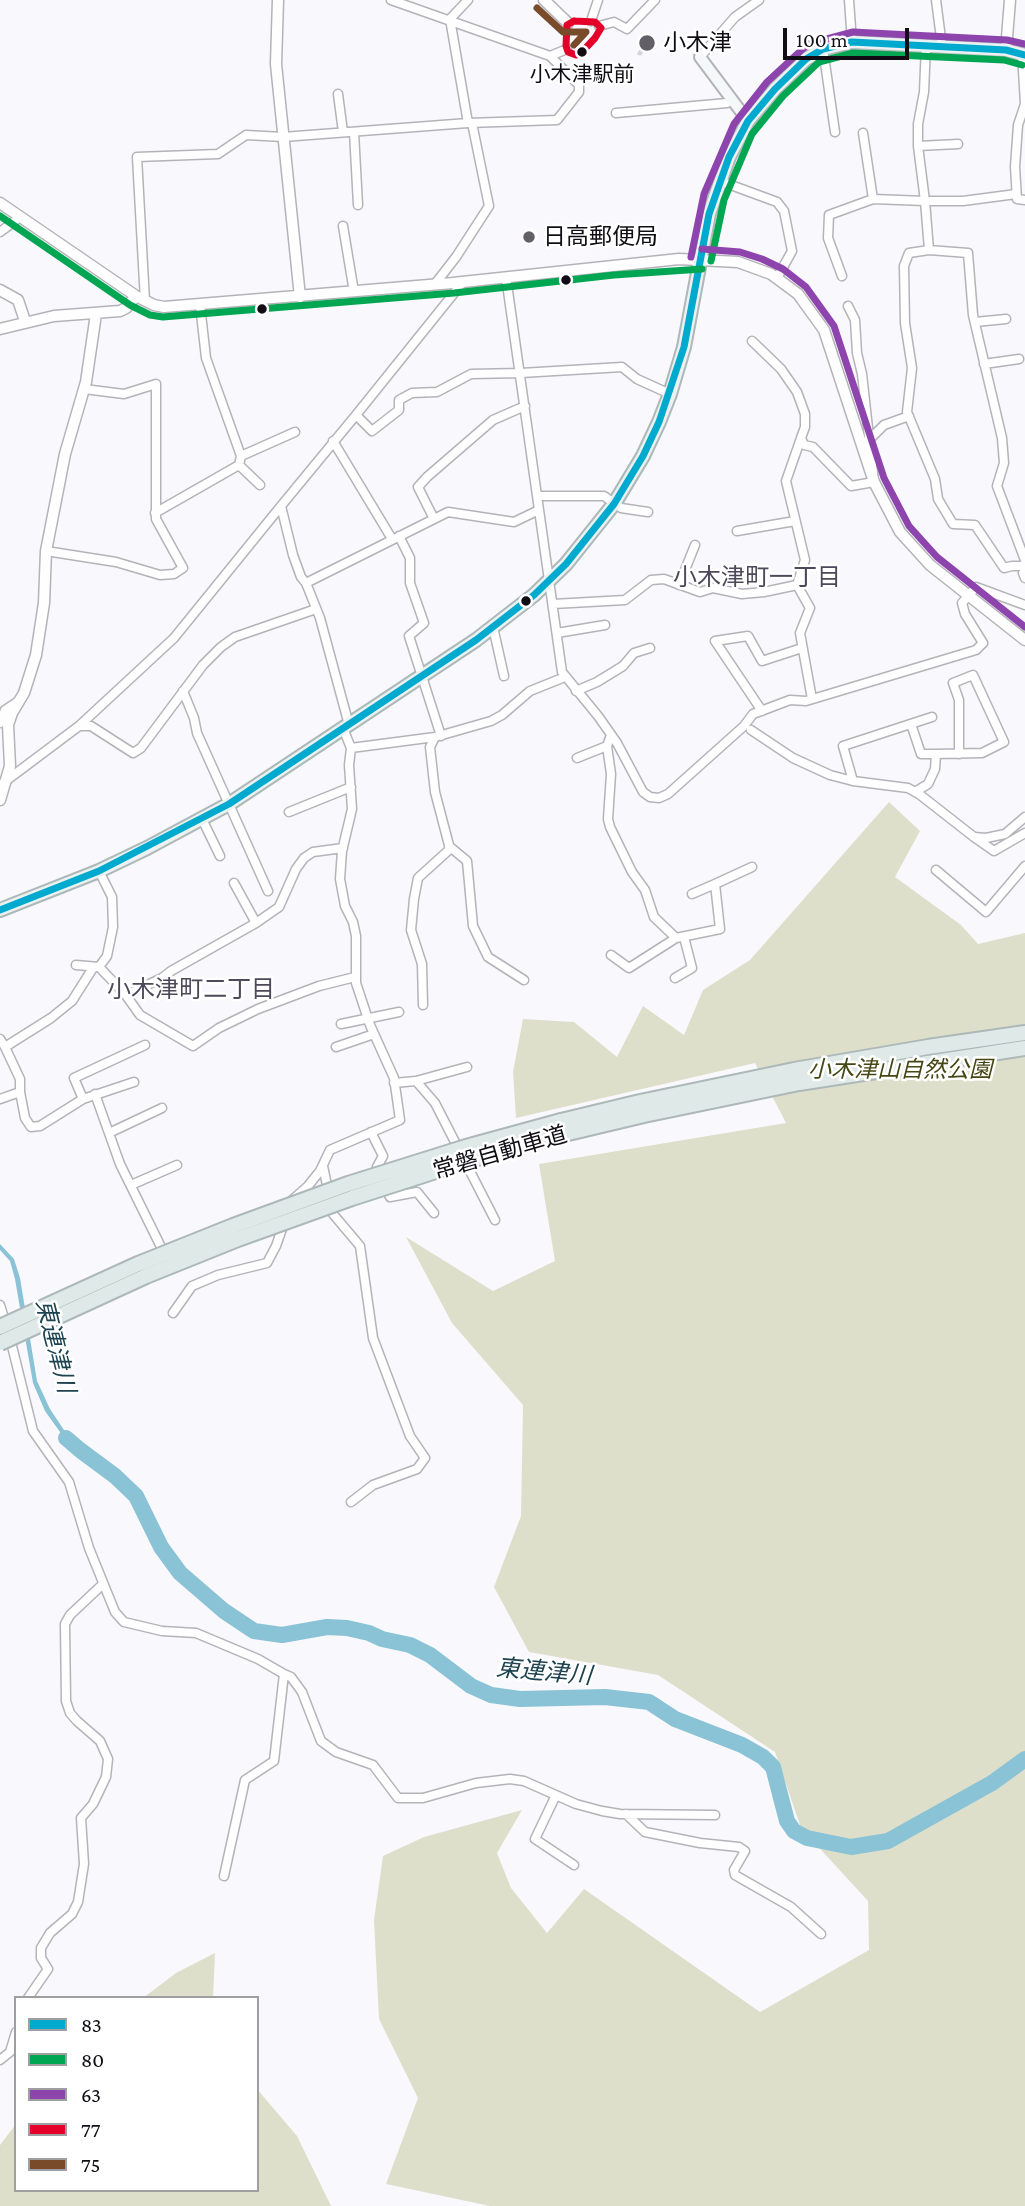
<!DOCTYPE html>
<html>
<head>
<meta charset="utf-8">
<style>
	body { margin:0 }
	#map { position:relative; width:1025px; height:2206px; overflow:hidden; background:#f9f8fd; font-family:"Crimson Pro",serif }
	canvas { display:block }
	.legend { position:absolute; left:14px; top:1996px; width:245px; height:196px; box-sizing:border-box; background:#fff; border:2px solid #9f9fa1; margin:0; padding:9px 12px; list-style:none; font-size:21px; color:#100e14 }
	.legend li { display:flex; align-items:center; gap:14px; height:35px }
	.legend b { width:35px; border:2px solid #9f9fa1 }
	.scale { position:absolute; left:783px; top:28px; width:126px; height:32px; box-sizing:border-box; border:4px solid #100e14; border-top:0; padding-left:9px; font-size:21px; line-height:24px; white-space:nowrap; color:#100e14; -webkit-text-stroke:5px #fff; paint-order:stroke }
</style>
</head>
<body>
<div id="map">
<canvas width="1025" height="2206"></canvas>
<ul class="legend">
<li><b style="height:9px;background:#00a9ce"></b>83</li>
<li><b style="height:9px;background:#00a651"></b>80</li>
<li><b style="height:9px;background:#8e44ad"></b>63</li>
<li><b style="height:9px;background:#e4002b"></b>77</li>
<li><b style="height:9px;background:#7a4b2a"></b>75</li>
</ul>
<div class="scale">100 m</div>
</div>
<script>
const context = document.querySelector('canvas').getContext('2d');
context.lineJoin = 'round';
function fillPath(path, color) {
  context.fillStyle = color;
  context.fill(path, 'evenodd');
}
function toPath(rows) {
  const path = new Path2D();
  for (const r of rows) {
    path.moveTo(r[0], r[1]);
    for (let i = 2; i < r.length; i += 2) path.lineTo(r[i], r[i + 1]);
  }
  return path;
}
function strokePath(path, color, width, dash) {
  context.strokeStyle = color;
  context.lineWidth = width;
  context.lineCap = dash ? 'butt' : 'round';
  context.setLineDash(dash || []);
  context.stroke(path);
}
function write(font, color, halo, rows, align = 'center') {
  context.font = font + ' "Crimson Pro","Noto Sans JP",serif';
  context.lineWidth = 5;
  context.setLineDash([]);
  context.textBaseline = 'middle';
  context.strokeStyle = halo;
  context.fillStyle = color;
  for (const [text, x, y, turn = 0] of rows) {
    context.save();
    context.translate(x, y);
    context.rotate((+turn || 0) * Math.PI / 180);
    context.textAlign = isNaN(turn) ? turn : align;
    if (halo) context.strokeText(text, 0, 0);
    context.fillText(text, 0, 0);
    context.restore();
  }
}
fillPath(toPath([
	[889,802,920,831,895,877,961,925,978,944,1025,933,1025,2206,490,2206,386,2184,418,2098,379,2019,374,1920,383,1856,424,1837,522,1810,497,1853,511,1888,547,1933,584,1889,760,2012,869,1950,868,1901,801,1828,775,1752,658,1675,529,1652,494,1587,521,1516,523,1405,452,1323,406,1237,493,1291,555,1261,539,1164,786,1123,755,1063,516,1118,513,1072,523,1019,574,1022,617,1057,643,1006,684,1035,703,990,750,960],
	[215,1953,213,1998,143,1998,176,1973],
	[257,2089,297,2136,331,2206,0,2206,0,2145,16,2124,16,2190,257,2190]
]), '#dedfcb');
fillPath(toPath([
	[0,1244,14,1259,20,1278,37,1381,50,1409,68,1436,81,1449,78,1452,65,1439,45,1411,33,1383,15,1279,10,1261,0,1250]
]), '#8ac2d6');
strokePath(toPath([
	[66,1438,80,1450,115,1476,136,1496,161,1547,180,1573,224,1611,254,1631,282,1635,327,1627,347,1628,369,1633,382,1639,410,1645,430,1655,471,1686,491,1695,520,1699,605,1697,649,1702,675,1719,742,1745,763,1757,773,1767,787,1821,794,1831,807,1838,851,1847,888,1841,992,1783,1025,1759]
]), '#8ac2d6', 16);
strokePath(toPath([
	[638,52,640,53,651,40]
]), '#d6d5da', 5, [5, 2.5]);
const minor = toPath([
	[391,0,550,56,567,49],
	[849,0,852,42],
	[936,0,942,46],
	[591,21,598,0],
	[599,26,614,22,627,29,655,0],
	[926,45,924,92,918,124,918,146,925,201,963,201,1016,194],
	[823,49,835,132],
	[1022,54,1025,104,1018,125,1015,167,1017,199,1025,200],
	[700,57,735,17,759,0],
	[338,94,343,132],
	[616,113,727,103,732,100],
	[468,123,450,19,468,0],
	[354,132,358,205],
	[863,133,873,199],
	[918,146,958,144],
	[720,181,777,202,784,211,792,251,777,278],
	[343,226,354,292],
	[0,232,20,217],
	[929,250,909,253,904,266,905,323,912,368,907,412,935,479,938,499,953,524,975,525,1004,568,1012,566,1025,566],
	[842,276,828,238,829,215,873,199,925,201,929,250,968,253,973,315,1002,438,1004,463,997,486,1025,560],
	[506,277,562,672,598,716,617,743,643,792,650,797,659,798,668,794,744,726,753,714,790,700,806,701,976,650,983,643,965,614,962,603,976,587,1025,605],
	[463,282,356,415,372,431,399,410,399,400,412,393,437,392,471,374,521,373,622,367,637,379,670,394],
	[435,284,456,257,489,206,472,123],
	[145,301,137,157,218,154,246,135,283,137,468,123,557,120,579,92,579,85,550,56],
	[200,305,206,358,241,456,295,432],
	[975,322,1006,319],
	[752,341,781,369,797,392,805,414,805,427,801,438,804,445,813,447,851,486,874,482,862,374,857,353,855,320,848,306],
	[984,364,1019,359],
	[356,415,281,506,293,555,301,577,306,583,448,512,514,522,539,510],
	[801,438,786,481,805,560,797,585,810,608,800,633,812,699],
	[869,440,884,425,909,416],
	[333,441,392,539],
	[239,465,260,485],
	[537,496,604,496,621,508,648,512],
	[155,513,239,465,241,456],
	[434,519,418,487,427,477,493,420,525,406],
	[737,531,795,521],
	[399,536,410,558,410,583,424,623,409,636,441,736],
	[46,551,116,562,160,575,174,574,183,568,156,519,156,384,124,394,84,389],
	[1025,571,1023,573,1025,578],
	[306,583,320,618,349,725],
	[679,585,695,545],
	[553,604,625,600,651,580,664,579,700,592,713,588,742,594,764,592,797,585],
	[493,627,504,676],
	[557,633,605,625],
	[183,691,194,718,197,733,268,891],
	[576,691,597,682,623,666,634,653,650,648],
	[762,711,715,641,748,636,762,661,802,648],
	[0,723,5,710,17,702],
	[911,724,921,754,936,754,935,769,928,784,915,792],
	[79,726,174,638,281,506],
	[751,730,793,758,830,775,853,781,908,788,919,794,974,837,986,838,1005,834,1025,817],
	[611,735,607,746,611,774,608,819,610,827,632,872,645,890,654,917,676,938,720,929,715,884,752,867],
	[351,748,435,737,491,721,502,715,530,691,565,677],
	[936,754,982,753,1004,742,973,675,953,683,959,700,959,754],
	[577,758,607,746],
	[853,781,843,746,932,717],
	[3,783,79,726,91,726,133,753,141,748,203,665,221,647,235,637,316,609],
	[289,812,351,787],
	[202,819,220,856],
	[974,837,994,851,1025,833],
	[449,846,467,861,473,926,488,957,524,980],
	[936,870,986,912,1025,866],
	[234,883,256,923],
	[692,894,715,884],
	[611,955,629,968,676,938],
	[76,965,99,967,125,994,140,1015,193,1046,219,1028,258,1009,319,986,355,977],
	[99,967,107,956,113,927,112,897,99,871],
	[675,978,692,968,684,937],
	[126,995,162,978,171,971,256,923,279,907,296,869,304,858,313,852,343,848],
	[423,1005,422,964,411,930,414,899,418,878,450,849,435,792,430,747,435,737],
	[341,1024,399,1012],
	[0,1039,5,1047,51,1018,72,1001,93,968],
	[336,1047,374,1034],
	[416,1081,467,1067],
	[394,1083,416,1081,435,1103,495,1220],
	[20,1092,25,1118,31,1127,40,1126,83,1099,134,1082],
	[95,1094,120,1164,162,1249],
	[0,1099,20,1092,20,1079,5,1047],
	[83,1099,74,1078,145,1045],
	[371,1132,383,1156,377,1167,390,1197,417,1192,434,1213],
	[109,1133,162,1108],
	[323,1166,333,1214,360,1246,373,1338,410,1436,425,1458,417,1469,373,1485,351,1502],
	[131,1185,177,1165],
	[291,1201,308,1186,320,1171,330,1150,400,1120,394,1078,370,1025,356,983,356,936,353,922,345,906,340,879,342,851,352,809,349,765,351,748,343,728],
	[0,1305,6,1325],
	[173,1313,192,1286,218,1275,267,1263,276,1246,284,1223],
	[10,1338,33,1431,69,1482,89,1548,115,1612,124,1622,162,1631,196,1633,258,1659,284,1674,274,1761,245,1780,224,1876],
	[284,1674,291,1677,302,1692,321,1741,336,1752,373,1765,398,1798,423,1798,476,1783,510,1779,524,1781,576,1804,602,1811,620,1814,715,1815],
	[556,1795,535,1839,574,1865],
	[626,1814,645,1832,700,1843,739,1847,745,1851,734,1870,735,1875,791,1907,821,1934],
	[28,1998,48,1969,41,1958,41,1948,50,1933,72,1914,78,1902,84,1864,81,1818,93,1804,106,1777,108,1759,100,1741,77,1721,70,1713,66,1701,65,1624,70,1615,103,1584],
	[0,2060,10,2052,16,2032]
]);
const tertiary = toPath([
	[278,0,276,64,300,297],
	[544,0,568,23],
	[1006,50,1010,0],
	[0,203,136,296,154,305,164,307,453,283,679,259,738,262,771,274,798,294,824,330,874,482,900,532,930,565,1025,640],
	[0,290,18,300,25,321],
	[0,329,54,316,120,311,126,308,136,296],
	[0,800,10,766,8,725,12,713,24,693,36,655,44,603,46,551,65,454,86,382,96,314]
]);
const secondary = toPath([
	[700,57,748,121]
]);
const primary = toPath([
	[0,910,99,871,147,848,229,804,476,640,534,595,566,564,614,504,643,456,659,422,670,394,684,347,709,214,729,157,748,121,775,89,806,59,823,49,852,42,1006,50,1025,55]
]);
const motorway = toPath([
	[561,1121,640,1102,794,1070,928,1047,1025,1033],
	[564,1134,644,1115,799,1083,1025,1048]
]);
strokePath(minor, '#b4b3b9', 11);
strokePath(tertiary, '#b4b3b9', 13);
strokePath(secondary, '#b4b3b9', 14);
strokePath(primary, '#adb8b8', 16);
strokePath(motorway, '#adb8b8', 18);
strokePath(minor, '#fefeff', 8);
strokePath(tertiary, '#fefeff', 10);
strokePath(secondary, '#f5f8f8', 10);
strokePath(primary, '#ebf2f1', 12);
strokePath(motorway, '#dfeae8', 14);
const motorwayBridge = toPath([
	[0,1327,138,1264,233,1226,348,1184,466,1147,561,1121],
	[0,1343,146,1276,238,1239,352,1198,470,1160,564,1134]
]);
strokePath(motorwayBridge, '#adb8b8', 18, []);
strokePath(motorwayBridge, '#dfeae8', 14);
strokePath(toPath([
	[0,910,99,871,229,804,476,640,534,595,566,564,614,504,643,456,659,422,684,347,709,214,729,157,748,121,775,89,806,59,823,49,852,42,1006,50,1025,55]
]), '#00a9ce', 7);
strokePath(toPath([
	[0,216,130,305,150,315,163,317,454,293,614,275,702,269],
	[711,261,724,200,752,134,783,96,819,62,853,53,1004,60,1022,65]
]), '#00a651', 7);
strokePath(toPath([
	[702,249,740,252,762,259,783,269,806,287,834,326,884,478,909,526,937,557,1025,627],
	[691,257,704,194,734,124,767,82,808,44,853,32,1007,40,1025,44]
]), '#8e44ad', 7);
strokePath(toPath([
	[574,21,595,22,601,28,595,38,582,52,576,55,568,52,566,46,567,25,574,21]
]), '#e4002b', 7);
strokePath(toPath([
	[537,8,563,32,586,32,574,45]
]), '#7a4b2a', 7);
for (const [x, y, r, color] of [
	[647,43,9,"#626066"],
	[582,52,6,"#100e14"],
	[529,237,7,"#626066"],
	[566,280,6,"#100e14"],
	[262,309,6,"#100e14"],
	[526,601,6,"#100e14"]
]) {
  const dot = new Path2D();
  dot.arc(x, y, r, 0, 2 * Math.PI);
  context.fillStyle = color;
  context.fill(dot);
  strokePath(dot, '#fff', 2.5);
}
write('21px', '#100e14', '#fff', [
	["小木津駅前",582,75]
]);
write('23px', '#100e14', '#fff', [
	["小木津",663,43],
	["日高郵便局",543,237]
], 'left');
write('italic 23px', '#454714', '#fff', [
	["小木津山自然公園",900,1070]
]);
write('23px', '#100e14', '#fff', [
	["常磐自動車道",500,1153,-16]
]);
write('24px', '#4d495a', '#fff', [
	["小木津町一丁目",757,578],
	["小木津町二丁目",191,990]
]);
write('italic 24px', '#1e4350', '#fff', [
	["東連津川",55,1346,76],
	["東連津川",544,1672,5]
]);
</script>
</body>
</html>
